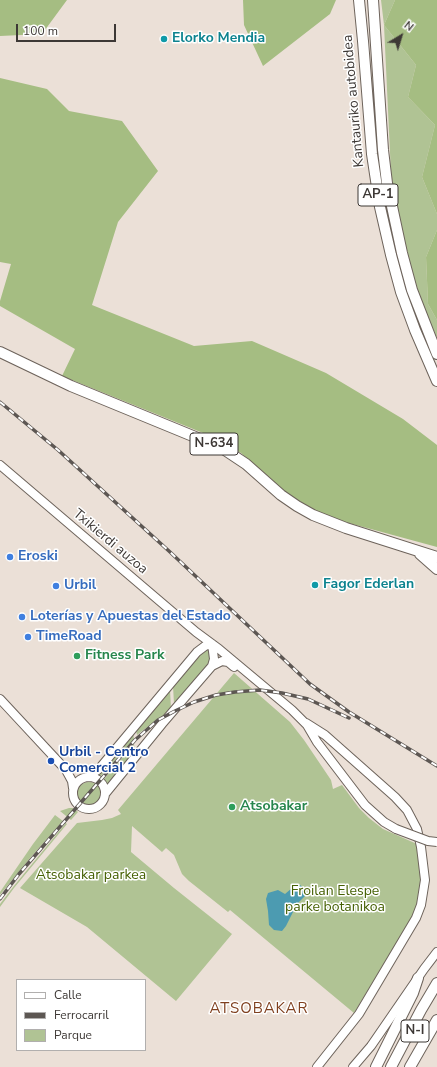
<!DOCTYPE html>
<html>
<head>
<meta charset="utf-8">
<style>
	body { margin:0 }
	#map { position:relative; width:437px; height:1067px; overflow:hidden; background:#ebe0d7; font-family:"Nunito Sans",sans-serif }
	canvas { display:block }
	.legend { position:absolute; left:16px; top:979px; width:130px; height:72px; box-sizing:border-box; background:#fff; border:1px solid #b1afae; margin:0; padding:5px 7px; list-style:none; font-size:12px; color:#3d3835 }
	.legend li { display:flex; align-items:center; gap:8px; height:20px }
	.legend b { width:20px; border:1px solid #b1afae }
	.north { position:absolute; left:381px; top:16px; width:40px; height:40px; -webkit-text-stroke:3px #fff; paint-order:stroke; rotate:38deg; font-size:11px; font-weight:700; line-height:16px; text-align:center; color:#3d3835 }
	.north::after { content:''; display:block; margin:auto; width:14px; height:18px; background:#3d3835; clip-path:polygon(50% 0,100% 100%,50% 72%,0 100%) }
	.scale { position:absolute; left:16px; top:24px; width:100px; height:18px; box-sizing:border-box; border:2px solid #3d3835; border-top:0; padding-left:5px; font-size:12px; line-height:14px; white-space:nowrap; color:#3d3835; -webkit-text-stroke:3px #fff; paint-order:stroke }
</style>
</head>
<body>
<div id="map">
<canvas width="437" height="1067"></canvas>
<ul class="legend">
<li><b style="height:5px;background:#fff"></b>Calle</li>
<li><b style="height:5px;background:#5d5753"></b>Ferrocarril</li>
<li><b style="height:11px;background:#b0c394"></b>Parque</li>
</ul>
<div class="north">N</div>
<div class="scale">100 m</div>
</div>
<script>
const context = document.querySelector('canvas').getContext('2d');
context.lineJoin = 'round';
function fillPath(path, color) {
  context.fillStyle = color;
  context.fill(path, 'evenodd');
}
function toPath(rows) {
  const path = new Path2D();
  for (const r of rows) {
    if (r.length === 3) {
      path.moveTo(r[0] + r[2], r[1]);
      path.arc(r[0], r[1], r[2], 0, 2 * Math.PI);
      continue;
    }
    path.moveTo(r[0], r[1]);
    for (let i = 2; i < r.length; i += 2) path.lineTo(r[i], r[i + 1]);
  }
  return path;
}
function strokePath(path, color, width, dash) {
  context.strokeStyle = color;
  context.lineWidth = width;
  context.lineCap = dash ? 'butt' : 'round';
  context.setLineDash(dash || []);
  context.stroke(path);
}
function write(font, color, halo, rows, align = 'center') {
  context.font = font + ' "Nunito Sans",sans-serif';
  context.lineWidth = 3;
  context.setLineDash([]);
  context.textBaseline = 'middle';
  context.strokeStyle = halo;
  context.fillStyle = color;
  for (const [text, x, y, turn = 0] of rows) {
    context.save();
    context.translate(x, y);
    context.rotate((+turn || 0) * Math.PI / 180);
    context.textAlign = isNaN(turn) ? turn : align;
    if (halo) context.strokeText(text, 0, 0);
    context.fillText(text, 0, 0);
    context.restore();
  }
}
fillPath(toPath([
	[381,0,395,0,384,25,416,65,408,97,435,125,422,177,437,214,437,230,426,257,428,304,437,320,437,338,421,302,404,242,391,174,384,25],
	[207,650,209,650,211,654,210,662,174,704,173,686,201,653],
	[234,673,290,722,304,740,331,780,333,789,342,785,359,808,369,818,383,829,417,844,421,878,419,895,414,914,354,1013,230,910,228,912,189,881,182,874,174,855,166,848,162,852,132,826,131,852,174,888,232,934,176,1001,87,927,20,888,77,823,102,820,112,818,121,814,118,810],
	[170,689,171,709,168,713,159,718,137,735,136,730],
	[133,733,134,739,101,776,97,774],
	[134,744,135,751,107,784,104,779],
	[89,794,12],
	[69,808,73,808,78,812,71,820,60,811],
	[55,815,67,824,14,888,0,907,0,904,13,887,65,824,62,822,31,857,0,895,0,892,33,844]
]), '#b0c394');
fillPath(toPath([
	[0,0,67,0,42,34,0,36],
	[243,0,336,0,330,14,263,66,244,25],
	[395,0,437,0,437,214,422,177,435,125,408,97,416,65,384,25],
	[0,78,47,89,69,111,122,121,158,171,118,222,92,305,194,346,252,341,326,373,403,419,437,445,437,547,334,519,303,505,283,490,241,453,213,437,62,376,75,349,0,306,0,301,11,264,0,262],
	[437,230,437,320,428,304,426,257]
]), '#a5bd82');
fillPath(toPath([
	[300,885,304,888,305,896,297,904,286,926,282,931,274,930,269,925,268,911,266,899,268,893,278,890,285,894,292,888]
]), '#4c9bb1');
const secondary = toPath([
	[0,465,196,632,219,649,292,710,307,725,317,742,365,805,384,822,396,829],
	[212,666,214,659,212,644],
	[0,699,66,770,72,781,73,788],
	[306,723,325,735,395,797,407,810,417,829,421,847,425,880,421,905,416,918,359,1014,317,1067],
	[89,793,16],
	[88,777,99,769,197,652,205,646,212,644],
	[105,794,162,724,212,666,222,661,228,662,234,667],
	[353,1067,371,1046,424,969,437,952]
]);
const highway = toPath([
	[359,0,363,41,372,154,380,207,391,255,401,292,415,330,437,381],
	[373,0,383,150,387,183,402,253,412,290,437,354],
	[0,352,71,386,222,448,246,464,281,495,297,506,313,515,346,528,437,557],
	[420,554,437,569],
	[376,1067,413,993,418,978],
	[391,1067,421,1010,437,983],
	[410,1067,437,1020]
]);
strokePath(secondary, '#6d635b', 10);
strokePath(highway, '#6d635b', 12);
strokePath(secondary, '#fff', 8);
strokePath(highway, '#fff', 10);
const rail = toPath([
	[0,402,58,450,170,552,310,684,349,712,437,766],
	[0,899,19,874,135,740,158,720,175,711,194,702,216,695,235,692,260,690,282,693,308,699,349,718]
]);
strokePath(rail, '#5d5753', 3.5);
strokePath(rail, '#fff', 2, [6]);
const secondaryBridge = toPath([
	[396,829,428,841,437,842]
]);
strokePath(secondaryBridge, '#6d635b', 10, []);
strokePath(secondaryBridge, '#fff', 8);
for (const [x, y, r, color] of [
	[164,39,4,"#0f9aa8"],
	[10,557,4,"#3f7fe0"],
	[315,585,4,"#0f9aa8"],
	[56,586,4,"#3f7fe0"],
	[22,617,4,"#3f7fe0"],
	[28,637,4,"#3f7fe0"],
	[77,656,4,"#2e9e5b"],
	[51,761,4,"#1a4fb4"],
	[232,807,4,"#2e9e5b"]
]) {
  const dot = new Path2D();
  dot.arc(x, y, r, 0, 2 * Math.PI);
  context.fillStyle = color;
  context.fill(dot);
  strokePath(dot, '#fff', 1.5);
}
for (const [x, y, w] of [
	[378,195,40],
	[214,444,48],
	[415,1031,28]
]) {
  const box = new Path2D();
  box.roundRect(x - w / 2, y - 11, w, 22, 3);
  context.fillStyle = '#fff';
  context.fill(box);
  strokePath(box, '#3d3835', 1);
}
write('bold 13px', '#3d3835', null, [
	["AP-1",378,195],
	["N-634",214,444],
	["N-I",415,1031]
]);
write('bold 14px', '#0d838f', '#fff', [
	["Elorko Mendia",172,39],
	["Fagor Ederlan",323,585]
], 'left');
write('14px', '#3d3835', '#fff', [
	["Kantauriko autobidea",354,101,-95],
	["Txikierdi auzoa",110,542,40]
]);
write('bold 14px', '#366cbe', '#fff', [
	["Eroski",18,557],
	["Urbil",64,586],
	["Loterías y Apuestas del Estado",30,617],
	["TimeRoad",36,637]
], 'left');
write('bold 14px', '#27864d', '#fff', [
	["Fitness Park",85,656],
	["Atsobakar",240,807]
], 'left');
write('bold 14px', '#164399', '#fff', [
	["Urbil - Centro",59,753],
	["Comercial 2",59,769]
], 'left');
write('14px', '#466104', '#fff', [
	["Atsobakar parkea",91,876],
	["Froilan Elespe",335,892],
	["parke botanikoa",335,908]
]);
context.letterSpacing = '1px';
write('15px', '#7f3f1e', '#fff', [
	["ATSOBAKAR",259,1009]
]);
context.letterSpacing = '0px';
</script>
</body>
</html>
